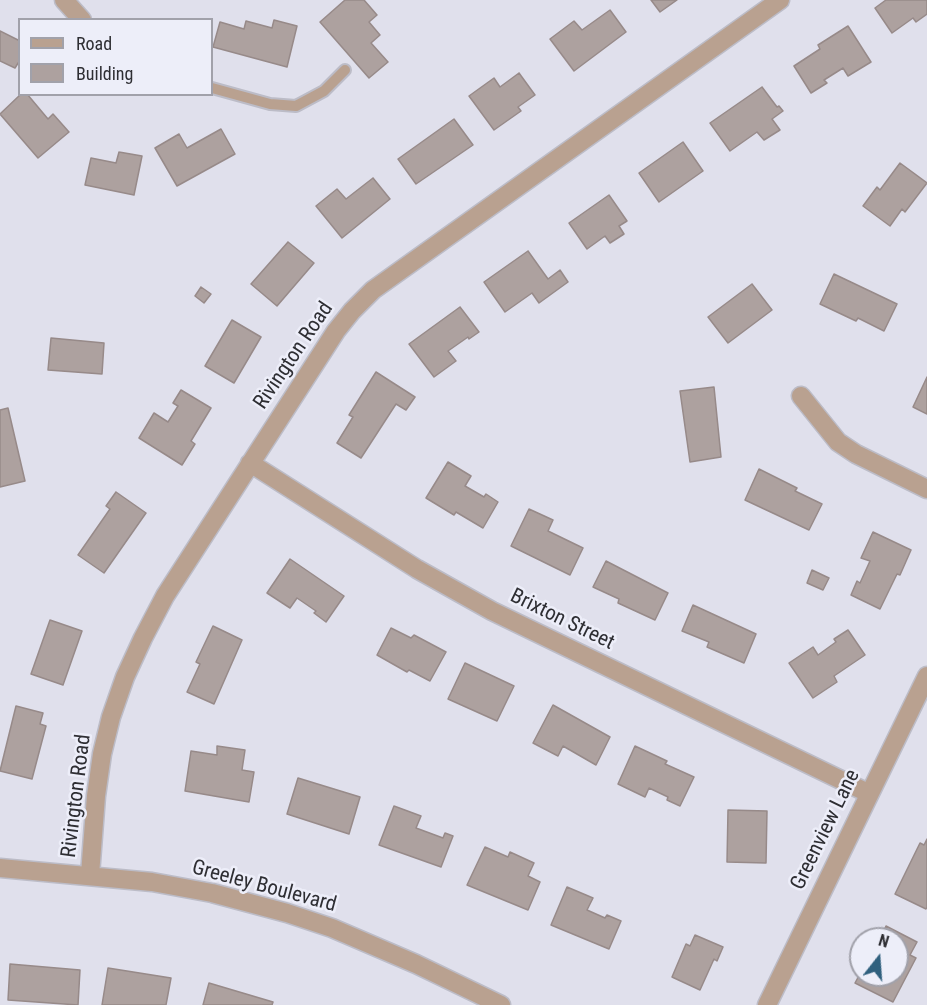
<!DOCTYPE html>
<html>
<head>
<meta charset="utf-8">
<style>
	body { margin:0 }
	#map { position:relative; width:927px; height:1005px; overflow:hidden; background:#e0e0ec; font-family:"Roboto Condensed",sans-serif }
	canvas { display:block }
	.legend { position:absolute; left:18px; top:18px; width:195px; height:78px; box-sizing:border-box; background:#edeef9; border:2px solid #a1a1aa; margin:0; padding:8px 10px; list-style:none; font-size:18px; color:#2e2e33 }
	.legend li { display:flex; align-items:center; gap:12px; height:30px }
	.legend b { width:30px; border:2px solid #a1a1aa }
	.north { position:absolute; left:849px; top:927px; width:60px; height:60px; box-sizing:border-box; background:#edeef9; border:2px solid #a1a1aa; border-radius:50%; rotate:17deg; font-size:16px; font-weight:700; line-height:24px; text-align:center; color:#2e2e33 }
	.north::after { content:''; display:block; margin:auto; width:21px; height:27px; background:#30607e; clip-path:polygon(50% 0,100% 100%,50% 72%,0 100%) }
</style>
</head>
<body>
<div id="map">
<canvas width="927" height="1005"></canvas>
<ul class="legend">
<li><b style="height:8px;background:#b9a190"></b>Road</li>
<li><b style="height:16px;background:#ada19f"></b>Building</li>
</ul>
<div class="north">N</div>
</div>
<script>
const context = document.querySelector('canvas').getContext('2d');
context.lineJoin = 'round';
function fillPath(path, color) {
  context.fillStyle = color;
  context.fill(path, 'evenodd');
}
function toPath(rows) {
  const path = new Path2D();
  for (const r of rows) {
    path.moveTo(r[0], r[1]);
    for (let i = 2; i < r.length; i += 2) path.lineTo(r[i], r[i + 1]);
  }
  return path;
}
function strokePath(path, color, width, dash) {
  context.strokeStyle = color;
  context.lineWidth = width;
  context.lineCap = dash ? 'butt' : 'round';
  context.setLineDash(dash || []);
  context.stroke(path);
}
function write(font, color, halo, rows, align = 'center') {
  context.font = font + ' "Roboto Condensed",sans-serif';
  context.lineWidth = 5;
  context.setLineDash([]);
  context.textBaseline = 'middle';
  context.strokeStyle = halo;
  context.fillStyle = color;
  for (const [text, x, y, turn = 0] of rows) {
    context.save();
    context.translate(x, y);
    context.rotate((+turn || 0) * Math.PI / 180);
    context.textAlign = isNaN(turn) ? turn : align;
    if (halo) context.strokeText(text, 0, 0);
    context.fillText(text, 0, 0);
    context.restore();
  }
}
const building = toPath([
	[345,0,364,0,377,15,369,22,380,35,371,43,388,62,369,78,320,22,345,0],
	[651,0,677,0,660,12,651,0],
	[886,0,927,0,927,14,916,22,913,18,892,33,875,8,886,0],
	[610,10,626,32,574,71,550,39,574,21,582,30,610,10],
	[274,20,297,26,287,67,213,47,220,22,244,29,246,21,272,28,274,20],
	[848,26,871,62,848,76,843,68,824,80,827,83,811,93,794,66,820,49,818,45,848,26],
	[0,31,20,41,20,60,15,68,0,61,0,31],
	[519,73,535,95,518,107,521,111,494,130,469,96,494,78,500,87,519,73],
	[762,87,777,107,779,106,783,111,772,119,780,130,764,140,757,132,730,151,710,123,762,87],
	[21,94,27,94,48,119,53,114,69,132,38,158,0,114,21,94],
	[454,119,473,145,416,184,398,159,454,119],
	[221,129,235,154,177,186,155,148,179,134,187,148,221,129],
	[683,142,703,171,659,202,639,173,683,142],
	[119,152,142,156,134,195,85,185,91,158,116,163,119,152],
	[900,163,927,183,905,212,902,209,890,226,863,206,877,187,880,190,900,163],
	[373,178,390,199,342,238,316,206,337,189,346,199,373,178],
	[609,195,627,221,619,226,624,234,610,243,605,236,587,249,569,223,609,195],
	[288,242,314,263,277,306,251,284,288,242],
	[528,251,548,279,560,270,568,282,539,303,532,293,505,312,484,282,528,251],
	[834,274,897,304,884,331,858,318,856,321,820,304,834,274],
	[752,284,772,310,728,343,708,317,752,284],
	[201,287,211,294,204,303,195,296,201,287],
	[460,307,479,332,469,339,468,337,448,351,456,361,434,377,409,344,460,307],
	[232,320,261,337,234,383,205,366,232,320],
	[51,338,104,343,102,374,48,370,51,338],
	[376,372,415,397,406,410,396,404,361,458,337,443,353,417,349,415,376,372],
	[927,377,927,414,913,407,927,377],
	[714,387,721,457,690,462,680,391,714,387],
	[181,390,211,408,191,441,195,444,182,465,139,438,154,413,168,422,178,406,173,403,181,390],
	[8,408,25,481,0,487,0,410,8,408],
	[448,462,471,476,465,486,484,497,486,494,498,502,483,528,456,512,454,515,426,498,448,462],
	[759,469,797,488,795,491,822,504,809,530,745,500,759,469],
	[116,492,146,513,104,573,78,555,110,509,106,506,116,492],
	[529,509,553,520,548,531,583,548,570,575,511,546,529,509],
	[873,532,911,550,900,575,897,574,880,609,851,595,857,581,860,583,870,561,861,558,873,532],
	[290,559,344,596,326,622,314,613,316,611,297,598,290,608,267,593,290,559],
	[606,561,668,593,655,620,618,603,619,599,593,587,606,561],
	[812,570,829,578,823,590,807,583,812,570],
	[693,605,756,634,744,663,707,647,709,642,682,631,693,605],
	[50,620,82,631,63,685,31,674,50,620],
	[213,626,242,640,214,704,187,692,200,664,196,662,213,626],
	[391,628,411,638,414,635,446,652,430,681,409,670,407,672,377,655,391,628],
	[848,630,865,655,834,676,837,682,813,698,789,663,813,647,818,655,836,642,834,639,848,630],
	[465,663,514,686,497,721,448,699,465,663],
	[553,705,610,737,596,765,563,746,558,756,533,743,553,705],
	[16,706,43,713,40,724,46,726,32,779,0,771,16,706],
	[217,746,245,750,242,770,254,772,249,802,185,791,191,751,217,755,217,746],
	[635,746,667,761,665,764,694,777,680,806,667,800,668,797,649,788,645,797,618,784,635,746],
	[298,778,360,797,349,834,287,814,298,778],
	[394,806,421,816,416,828,443,838,445,833,453,836,441,867,379,845,394,806],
	[728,810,767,811,766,863,727,862,728,810],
	[927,839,927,907,926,909,895,894,920,843,924,845,927,839],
	[485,847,508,857,510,852,534,863,528,876,540,882,528,910,467,885,485,847],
	[567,887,593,898,587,910,605,918,607,915,621,921,609,949,551,925,567,887],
	[886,926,917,942,910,955,916,958,893,1002,855,983,861,972,861,975,897,975,897,939,880,939,886,926],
	[695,935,723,947,717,961,714,959,700,990,672,977,686,944,690,946,695,935],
	[10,964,80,970,78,1005,8,1000,10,964],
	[108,968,171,978,166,1005,102,1005,108,968],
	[209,983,273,1002,272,1005,203,1005,209,983]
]);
fillPath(building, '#ada19f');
strokePath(building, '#978a89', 1.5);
const service = toPath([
	[212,88,270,104,296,106,324,91,345,70]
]);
const minor = toPath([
	[64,0,82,20],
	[801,396,838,442,856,454,927,489],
	[250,463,417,569,492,611,868,793],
	[0,868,152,882,212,893,287,913,332,928,416,964,501,1005],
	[90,875,96,796,102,754,111,717,125,677,143,638,165,596,336,331,352,311,373,290,780,0],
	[767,1005,927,676]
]);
strokePath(service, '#bcbcc7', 14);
strokePath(minor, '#bcbcc7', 21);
strokePath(service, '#b9a190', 10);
strokePath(minor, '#b9a190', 18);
write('21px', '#2e2e33', '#edeef9', [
	["Rivington Road",294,356,-56],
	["Brixton Street",562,620,26],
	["Rivington Road",77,796,-83],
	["Greenview Lane",826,830,-64],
	["Greeley Boulevard",264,887,15]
]);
</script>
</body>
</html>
